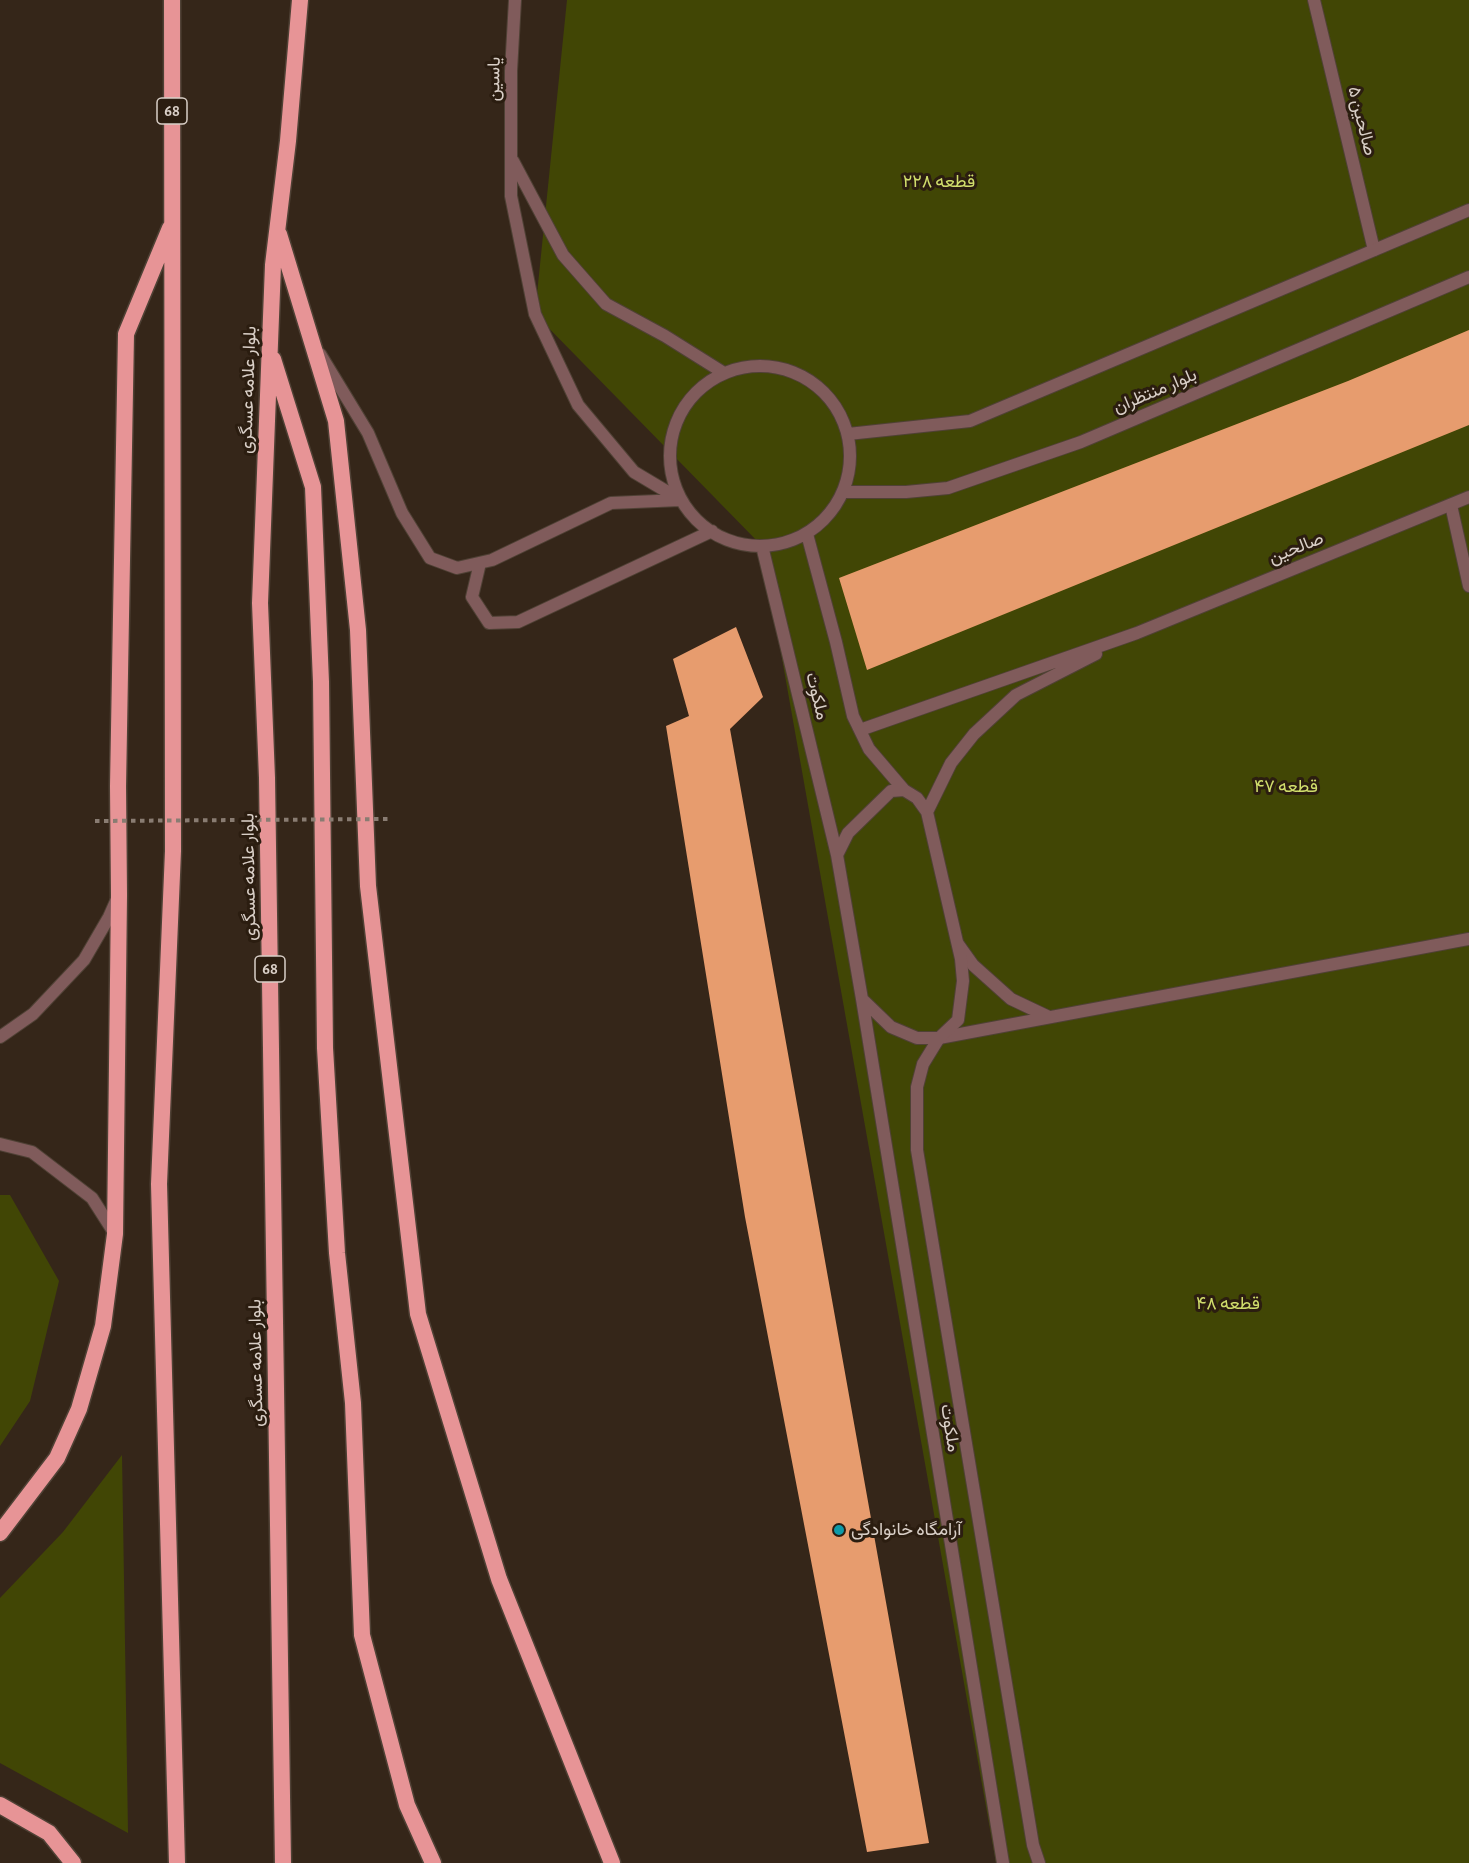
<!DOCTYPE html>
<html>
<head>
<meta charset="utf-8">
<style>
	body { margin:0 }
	canvas { display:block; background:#352619 }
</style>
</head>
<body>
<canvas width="1469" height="1863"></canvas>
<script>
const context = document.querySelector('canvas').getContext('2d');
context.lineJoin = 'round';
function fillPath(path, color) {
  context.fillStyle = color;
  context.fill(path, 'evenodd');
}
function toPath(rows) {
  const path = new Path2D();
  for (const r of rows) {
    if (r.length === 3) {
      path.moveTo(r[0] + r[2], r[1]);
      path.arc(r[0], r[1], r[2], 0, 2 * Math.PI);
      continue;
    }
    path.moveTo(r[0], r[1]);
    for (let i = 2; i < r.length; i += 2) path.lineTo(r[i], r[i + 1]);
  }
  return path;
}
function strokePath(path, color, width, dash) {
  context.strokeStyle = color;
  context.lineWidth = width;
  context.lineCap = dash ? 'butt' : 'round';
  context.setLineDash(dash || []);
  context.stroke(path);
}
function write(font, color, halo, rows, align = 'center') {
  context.font = font + ' "Alegreya Sans",Vazirmatn,sans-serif';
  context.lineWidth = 6;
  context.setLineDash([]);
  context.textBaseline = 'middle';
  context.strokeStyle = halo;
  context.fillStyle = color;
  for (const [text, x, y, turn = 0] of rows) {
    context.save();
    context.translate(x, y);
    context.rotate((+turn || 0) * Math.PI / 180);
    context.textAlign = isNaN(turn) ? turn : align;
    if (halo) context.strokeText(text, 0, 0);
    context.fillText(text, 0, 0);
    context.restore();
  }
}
fillPath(toPath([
	[567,0,1469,0,1469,1863,996,1863,762,546,535,314],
	[0,1195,10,1195,59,1281,30,1401,0,1446],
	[122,1455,128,1833,0,1763,0,1598,63,1532]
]), '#414605');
fillPath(toPath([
	[1469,330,1469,425,867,670,839,578,1348,381],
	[736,627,763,697,730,729,929,1843,867,1852,745,1217,666,726,689,716,673,659]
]), '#e79c6e');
const service = toPath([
	[1314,0,1374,250],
	[1451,505,1469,586],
	[958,944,973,965,1011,999,1049,1017],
	[939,1038,1469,939]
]);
const tertiary = toPath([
	[515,0,511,71,511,196,535,314,578,405,634,472,681,500],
	[513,161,563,255,606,304,665,336,724,373],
	[320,354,368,433,402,513,430,558,457,568,492,560,611,503,680,500],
	[760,456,90],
	[848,434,970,421,1469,210],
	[844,492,906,492,948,488,1081,442,1469,277],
	[807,534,836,642,853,716,869,749,904,790],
	[762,546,837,855],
	[480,563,472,597,489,623,518,622,712,531],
	[860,730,1137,633,1469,497],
	[904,790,917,798,927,812,961,959,963,981,958,1020,939,1038,917,1038,891,1027,862,999,837,855,848,833,891,791,904,790],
	[927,812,951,763,974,734,1016,695,1096,654],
	[862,999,1003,1863],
	[0,1037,33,1014,84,960,109,917,117,899],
	[939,1038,923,1064,917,1087,917,1150,1033,1845,1039,1863],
	[0,1144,32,1152,92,1198,115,1234]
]);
const trunk = toPath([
	[172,0,173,851,159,1184,177,1863],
	[279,234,336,421,358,630,368,886,418,1314,499,1579,612,1863],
	[273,359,313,487,321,682,325,1048,337,1253,353,1403,362,1635,407,1805,433,1863],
	[0,1533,57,1458,79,1409,103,1326,115,1234,119,895,118,786,126,334,170,228],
	[0,1805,49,1833,73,1863],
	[283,1863,267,778,260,603,273,265,288,141,300,0]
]);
strokePath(service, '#4f4135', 14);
strokePath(tertiary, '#4f4135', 14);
strokePath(trunk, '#4f4135', 19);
strokePath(service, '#805b5b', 12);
strokePath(tertiary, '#805b5b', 12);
strokePath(trunk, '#e79496', 16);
strokePath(toPath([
	[95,821,391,819]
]), '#897c72', 4, [4.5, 4.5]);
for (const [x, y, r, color] of [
	[839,1530,6,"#0f9aa8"]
]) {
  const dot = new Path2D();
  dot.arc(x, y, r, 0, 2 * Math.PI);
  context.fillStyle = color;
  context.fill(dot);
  strokePath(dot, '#2b1d10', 2);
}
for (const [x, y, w] of [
	[172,111,30],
	[270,969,30]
]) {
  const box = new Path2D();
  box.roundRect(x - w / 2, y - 13, w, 26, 4.5);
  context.fillStyle = '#2b1d10';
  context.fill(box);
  strokePath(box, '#d9cfc7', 1.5);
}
write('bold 16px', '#d9cfc7', null, [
	["68",172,111],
	["68",270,969]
]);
write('18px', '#d9cfc7', '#2b1d10', [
	["یاسین",494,79,-89],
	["صالحین ۵",1362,121,76],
	["بلوار علامه عسگری",248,390,-88],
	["بلوار منتظران",1155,391,-23],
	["صالحین",1296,548,-22],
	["ملکوت",817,696,76],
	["بلوار علامه عسگری",249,877,-91],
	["بلوار علامه عسگری",256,1363,-91],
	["ملکوت",950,1428,81]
]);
write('18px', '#d1de6c', '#2b1d10', [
	["قطعه ۲۲۸",939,182],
	["قطعه ۴۷",1286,787],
	["قطعه ۴۸",1228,1304]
]);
write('18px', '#d9cfc7', '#2b1d10', [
	["آرامگاه خانوادگی",851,1530]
], 'left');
</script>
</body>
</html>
